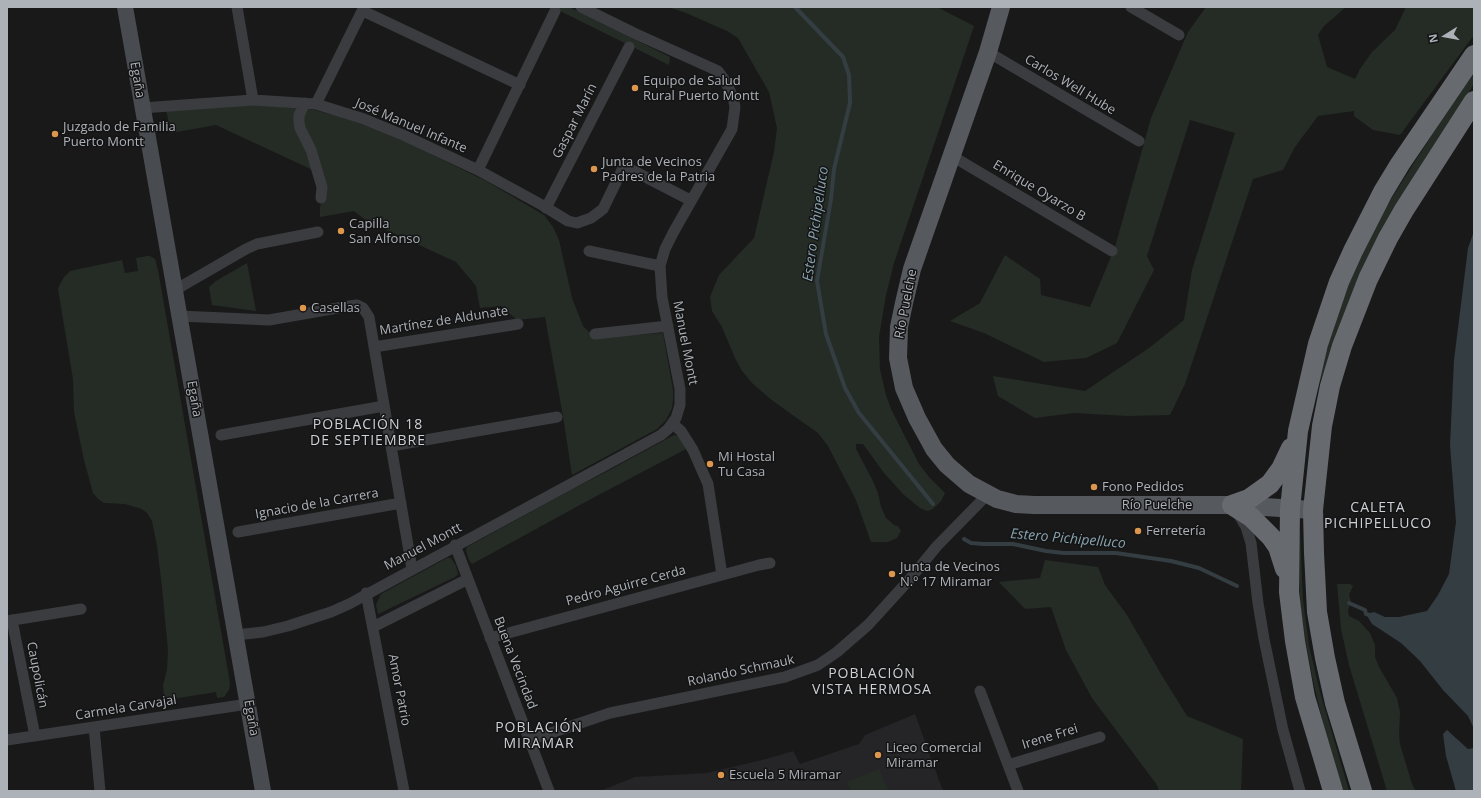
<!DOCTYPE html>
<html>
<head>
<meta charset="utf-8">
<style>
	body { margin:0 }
	#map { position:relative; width:1481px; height:798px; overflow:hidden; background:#19191a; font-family:"Open Sans",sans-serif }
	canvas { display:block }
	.frame { position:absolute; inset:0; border:8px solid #acb2b8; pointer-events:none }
	.north { position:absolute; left:1425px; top:16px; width:40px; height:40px; -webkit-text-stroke:3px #141415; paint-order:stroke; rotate:259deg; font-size:11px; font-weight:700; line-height:16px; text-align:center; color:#acb2b8 }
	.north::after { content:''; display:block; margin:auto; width:14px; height:18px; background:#acb2b8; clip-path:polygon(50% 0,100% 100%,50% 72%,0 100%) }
</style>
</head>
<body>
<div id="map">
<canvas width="1481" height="798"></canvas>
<div class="frame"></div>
<div class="north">N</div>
</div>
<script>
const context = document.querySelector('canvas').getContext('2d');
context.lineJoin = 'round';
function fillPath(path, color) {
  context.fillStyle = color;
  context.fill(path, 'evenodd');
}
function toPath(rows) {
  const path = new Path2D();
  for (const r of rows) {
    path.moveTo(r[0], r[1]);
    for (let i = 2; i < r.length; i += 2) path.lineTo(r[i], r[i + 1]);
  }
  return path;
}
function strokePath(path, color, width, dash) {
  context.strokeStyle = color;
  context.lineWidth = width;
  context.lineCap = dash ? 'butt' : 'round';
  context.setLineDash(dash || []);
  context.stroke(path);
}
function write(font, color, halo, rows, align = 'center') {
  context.font = font + ' "Open Sans",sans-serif';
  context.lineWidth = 3;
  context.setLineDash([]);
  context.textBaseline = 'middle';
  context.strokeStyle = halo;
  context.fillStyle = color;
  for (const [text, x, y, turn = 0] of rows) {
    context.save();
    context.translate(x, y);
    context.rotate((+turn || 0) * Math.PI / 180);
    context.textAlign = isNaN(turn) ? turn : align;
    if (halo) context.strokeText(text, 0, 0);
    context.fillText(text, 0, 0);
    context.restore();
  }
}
fillPath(toPath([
	[915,714,943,791,600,791,635,777,707,773,766,759,793,751,800,764,859,744,865,735]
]), '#252527');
fillPath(toPath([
	[552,7,569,7,670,57,669,65],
	[668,7,937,7,974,26,894,263,886,295,879,337,880,370,886,395,891,409,919,464,929,477,945,493,941,501,933,509,927,511,920,508,904,495,884,473,863,444,856,444,856,449,872,479,878,493,881,507,886,518,894,525,898,526,901,531,897,538,888,542,871,542,856,500,828,446,818,433,773,401,753,384,742,371,735,358,722,327,712,311,710,297,719,275,754,238,774,152,777,128,769,92,738,38,727,31,686,13],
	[1206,7,1346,7,1324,26,1318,35,1327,67,1355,79,1360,69,1372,52,1395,30,1406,7,1474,7,1474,35,1400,135,1373,130,1354,116,1354,111,1318,116,1295,147,1283,170,1253,179,1185,384,1170,415,1128,416,1074,413,1035,418,998,396,993,376,1085,391,1149,348,1184,320,1192,270,1235,133,1190,120,1147,256,1154,270,1117,343,1086,358,1044,362,984,333,950,321,980,303,1005,255,1040,279,1041,295,1090,307,1115,247,1151,118,1188,32],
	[1474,73,1474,83,1329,359,1318,387,1311,415,1322,357,1353,271,1386,207,1453,102],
	[262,105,314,110,337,116,377,129,414,146,486,181,544,215,553,227,559,240,572,298,583,326,595,338,663,333,673,390,673,399,672,408,666,420,657,429,572,475,563,416,545,317,517,320,501,306,480,308,476,286,456,262,367,221,354,211,320,217,320,207,323,199,319,173,216,125,171,133,166,110,215,106],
	[147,256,150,256,155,259,158,270,229,677,230,685,229,690,224,697,217,698,216,692,166,700,164,697,163,685,167,670,168,650,162,587,157,546,152,521,147,513,142,509,125,504,104,503,98,499,93,493,84,460,74,412,73,379,58,289,60,284,64,277,70,271,122,260,125,273,138,271,136,258],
	[247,263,256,311,212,305,209,287,216,281],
	[674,435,679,436,686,449,589,500,472,564,469,560,466,551,467,547,571,490,604,473],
	[1299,530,1300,531,1303,599,1309,646,1320,692,1349,791,1343,791,1325,732,1312,676,1304,631,1300,604,1299,580],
	[447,558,451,558,456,566,458,574,455,577,378,614,376,605,381,594],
	[1045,560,1098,567,1105,585,1127,615,1161,674,1187,716,1243,739,1241,791,1159,791,1157,785,1092,698,1066,650,1051,607,1025,609,999,582,1040,578],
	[1337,584,1350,584,1353,586,1349,595,1351,601,1348,610,1349,616,1359,621,1370,633,1375,645,1375,657,1379,667,1397,698,1400,712,1399,735,1400,744,1412,784,1416,791,1387,791,1349,665,1341,629],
	[879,769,888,791,851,791,847,782]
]), '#252c25');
fillPath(toPath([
	[1474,231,1474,729,1468,716,1443,690,1420,661,1401,643,1372,624,1366,614,1374,612,1385,617,1399,617,1427,611,1438,595,1449,574,1456,522,1450,445,1454,360,1468,248],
	[1447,730,1468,749,1474,748,1474,791,1456,791,1446,756,1443,734]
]), '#343d42');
strokePath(toPath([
	[795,7,843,57,849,75,850,103,834,169,831,199,817,281,826,334,845,388,859,413,933,504],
	[964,539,971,543,983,544,1013,544,1046,551,1064,553,1116,553,1171,561,1199,568,1237,586],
	[1349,603,1365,610,1366,614,1370,615]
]), '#343d42', 4);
strokePath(toPath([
	[237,7,253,100],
	[1131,7,1179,35],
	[363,11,520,85],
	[988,52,1139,141],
	[305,103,299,115,299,122,300,128,311,150,322,187,321,198],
	[316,104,364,7],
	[142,108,253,100,316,104,364,119,403,135,478,170,542,205,568,221,577,223,591,218,603,209,624,166,690,200],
	[952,156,1112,251],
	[478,170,555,11],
	[546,208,629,47],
	[589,251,660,266],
	[175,290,246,249,257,244,318,232],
	[179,316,269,320,349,306,357,305,363,308,369,317,412,569],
	[595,334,668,326],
	[374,347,518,324],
	[673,424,681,431,693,450,708,484,722,575],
	[221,435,384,406],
	[391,446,557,417],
	[1237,512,1246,527,1251,543,1258,603,1264,639,1283,730,1300,791],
	[238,532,401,503],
	[455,545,549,791],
	[366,593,404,791],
	[12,620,35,736],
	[7,621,81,609],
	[373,627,468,579],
	[236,635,263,632,288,626,331,612,349,604,661,435,668,429,676,418,680,405,680,389,662,297,660,266,665,249,673,233,732,129,735,107,733,97,724,79,718,71,636,34,581,7],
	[490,638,759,565,770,563],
	[980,691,1018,791],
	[94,727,100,791],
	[7,740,248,704],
	[530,740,610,713,785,677,818,665,837,652,868,625,909,580,937,546,987,495],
	[1008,765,1100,737]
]), '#3a3c3f', 11);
strokePath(toPath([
	[125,7,263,791]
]), '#484b4f', 16);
strokePath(toPath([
	[1001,7,988,52,912,269,904,303,899,327,898,358,904,388,917,418,934,449,947,465,969,484,997,499,1016,504,1034,505,1232,505,1313,510]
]), '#56595e', 18);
strokePath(toPath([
	[1232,505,1249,499,1270,484,1281,469,1291,448],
	[1232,505,1251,517,1271,537,1278,547,1285,569],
	[1333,791,1305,697,1295,641,1289,592,1290,509,1298,431,1318,344,1339,282,1353,251,1383,192,1400,164,1474,55],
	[1362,791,1335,703,1325,658,1317,612,1314,553,1313,510,1322,426,1330,386,1342,346,1368,279,1388,238,1404,210,1474,101]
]), '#676a6f', 20);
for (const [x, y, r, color] of [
	[635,88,4,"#dd964d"],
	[55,134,4,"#dd964d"],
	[594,169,4,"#dd964d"],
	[341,231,4,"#dd964d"],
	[303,308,4,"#dd964d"],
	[710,464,4,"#dd964d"],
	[1094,487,4,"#dd964d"],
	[1138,531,4,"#dd964d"],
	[892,574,4,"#dd964d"],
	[878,755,4,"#dd964d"],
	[721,775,4,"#dd964d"]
]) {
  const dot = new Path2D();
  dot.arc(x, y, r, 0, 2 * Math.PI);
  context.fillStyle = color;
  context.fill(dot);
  strokePath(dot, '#141415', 1.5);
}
write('13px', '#acb2b8', '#141415', [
	["Egaña",137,80,80],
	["Carlos Well Hube",1070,85,31],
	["Gaspar Marín",575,121,-63],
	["José Manuel Infante",411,126,23],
	["Enrique Oyarzo B",1039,191,31],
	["Río Puelche",906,304,-79],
	["Martínez de Aldunate",444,321,-9],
	["Manuel Montt",685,343,79],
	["Egaña",194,399,80],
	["Ignacio de la Carrera",317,504,-10],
	["Río Puelche",1157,505],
	["Manuel Montt",423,547,-28],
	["Pedro Aguirre Cerda",626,586,-15],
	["Buena Vecindad",515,663,69],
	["Rolando Schmauk",741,671,-12],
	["Caupolicán",37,675,79],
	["Amor Patrio",399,690,79],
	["Carmela Carvajal",126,708,-9],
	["Egaña",251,718,80],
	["Irene Frei",1050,737,-17]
]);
write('13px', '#acb2b8', '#141415', [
	["Equipo de Salud",643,81],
	["Rural Puerto Montt",643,96],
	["Juzgado de Familia",63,127],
	["Puerto Montt",63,142],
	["Junta de Vecinos",602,162],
	["Padres de la Patria",602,177],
	["Capilla",349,224],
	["San Alfonso",349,239],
	["Casellas",311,308],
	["Mi Hostal",718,457],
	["Tu Casa",718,472],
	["Fono Pedidos",1102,487],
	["Ferretería",1146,531],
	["Junta de Vecinos",900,567],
	["N.º 17 Miramar",900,582],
	["Liceo Comercial",886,748],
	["Miramar",886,763],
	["Escuela 5 Miramar",729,775]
], 'left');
write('italic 14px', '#88a3af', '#141415', [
	["Estero Pichipelluco",816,224,-82],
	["Estero Pichipelluco",1068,539,5]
]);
context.letterSpacing = '1px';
write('14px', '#cdd0d5', '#141415', [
	["POBLACIÓN 18",368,425],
	["DE SEPTIEMBRE",368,441],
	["CALETA",1378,508],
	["PICHIPELLUCO",1378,524],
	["POBLACIÓN",872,674],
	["VISTA HERMOSA",872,690],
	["POBLACIÓN",539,728],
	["MIRAMAR",539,744]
]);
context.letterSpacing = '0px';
</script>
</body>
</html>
